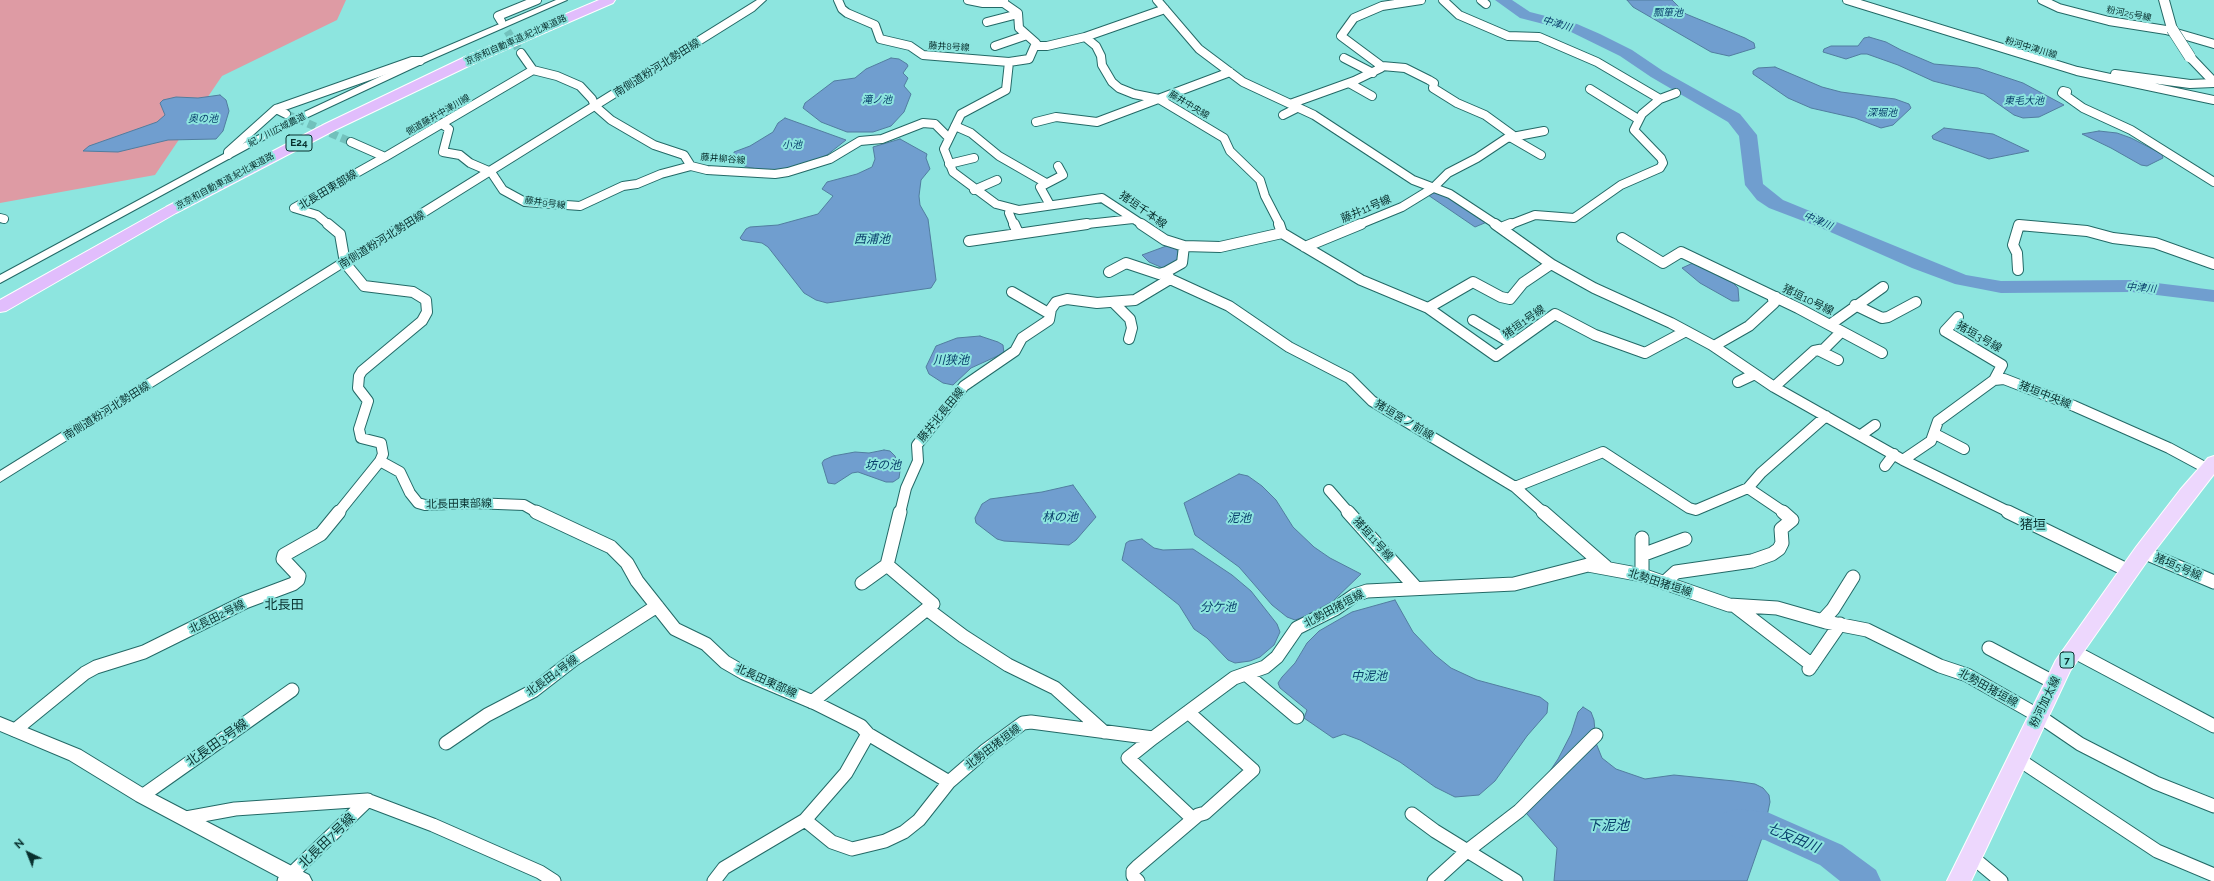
<!DOCTYPE html>
<html>
<head>
<meta charset="utf-8">
<style>
	body { margin:0 }
	#map { position:relative; width:2214px; height:881px; overflow:hidden; background:#8de5df; font-family:Raleway,sans-serif }
	canvas { display:block }
	.north { position:absolute; left:8px; top:833px; width:40px; height:40px; -webkit-text-stroke:3px #8de5df; paint-order:stroke; rotate:317deg; font-size:11px; font-weight:700; line-height:16px; text-align:center; color:#08302e }
	.north::after { content:''; display:block; margin:auto; width:14px; height:18px; background:#08302e; clip-path:polygon(50% 0,100% 100%,50% 72%,0 100%) }
</style>
</head>
<body>
<div id="map">
<canvas width="2214" height="881"></canvas>
<div class="north">N</div>
</div>
<script>
const context = document.querySelector('canvas').getContext('2d');
context.lineJoin = 'round';
function fillPath(path, color) {
  context.fillStyle = color;
  context.fill(path, 'evenodd');
}
function toPath(rows) {
  const path = new Path2D();
  for (const r of rows) {
    path.moveTo(r[0], r[1]);
    for (let i = 2; i < r.length; i += 2) path.lineTo(r[i], r[i + 1]);
  }
  return path;
}
function strokePath(path, color, width, dash) {
  context.strokeStyle = color;
  context.lineWidth = width;
  context.lineCap = dash ? 'butt' : 'round';
  context.setLineDash(dash || []);
  context.stroke(path);
}
function write(font, color, halo, rows, align = 'center') {
  context.font = font + ' Raleway,"Noto Sans JP",sans-serif';
  context.lineWidth = 4;
  context.setLineDash([]);
  context.textBaseline = 'middle';
  context.strokeStyle = halo;
  context.fillStyle = color;
  for (const [text, x, y, turn = 0] of rows) {
    context.save();
    context.translate(x, y);
    context.rotate((+turn || 0) * Math.PI / 180);
    context.textAlign = isNaN(turn) ? turn : align;
    if (halo) context.strokeText(text, 0, 0);
    context.fillText(text, 0, 0);
    context.restore();
  }
}
fillPath(toPath([
	[0,0,346,0,337,20,222,76,155,175,0,203]
]), '#de9ba4');
const water = toPath([
	[1627,0,1672,0,1686,14,1745,38,1754,43,1755,48,1729,56,1711,52,1633,7,1627,0],
	[1869,37,1886,42,1901,50,1934,64,1978,68,2023,83,2064,105,2039,117,2023,118,2014,115,1984,94,1933,81,1898,65,1867,54,1861,54,1846,59,1823,52,1824,49,1831,46,1858,46,1864,38,1869,37],
	[891,58,899,59,907,64,908,66,903,73,908,78,904,86,911,94,904,112,891,126,873,132,847,132,821,122,803,108,805,103,834,81,855,78,866,69,891,58],
	[1775,67,1822,87,1841,92,1895,99,1909,104,1911,108,1893,125,1881,128,1855,118,1811,108,1788,98,1753,74,1753,71,1758,68,1775,67],
	[220,95,226,100,229,111,223,131,216,139,168,140,118,152,83,151,89,146,157,122,165,115,160,103,163,100,176,97,198,98,220,95],
	[785,118,846,140,827,155,800,167,767,171,747,167,734,161,734,152,750,146,773,132,778,123,785,118],
	[1944,128,1993,134,2029,151,1989,159,1933,139,1932,136,1944,128],
	[2099,131,2117,133,2131,138,2162,154,2163,158,2147,166,2141,165,2111,148,2082,134,2099,131],
	[900,139,927,154,926,158,930,169,921,180,919,196,920,205,928,219,936,280,931,288,827,303,816,300,804,293,768,247,762,243,742,240,740,238,746,229,750,227,778,225,818,214,833,196,822,189,827,182,857,174,872,167,875,159,873,147,900,139],
	[1436,192,1449,197,1487,222,1475,227,1428,195,1436,192],
	[1169,245,1177,250,1181,257,1165,269,1149,262,1142,255,1169,245],
	[1693,263,1733,283,1738,288,1739,301,1732,301,1700,283,1682,268,1693,263],
	[980,336,998,342,1003,345,1004,353,971,368,953,385,943,383,929,374,926,367,936,346,957,338,980,336],
	[884,450,890,451,895,456,900,471,899,478,893,482,886,482,858,472,852,473,835,484,828,483,822,463,824,460,833,456,855,452,869,453,884,450],
	[1239,474,1248,476,1262,486,1276,500,1293,527,1314,547,1330,558,1361,574,1333,601,1304,617,1295,620,1287,617,1272,605,1239,567,1195,535,1184,503,1239,474],
	[1073,485,1096,517,1076,540,1069,545,1004,541,997,539,976,523,975,518,982,504,990,499,1042,492,1073,485],
	[1142,539,1154,548,1163,550,1193,549,1232,575,1251,591,1277,624,1280,632,1274,645,1260,657,1250,661,1235,663,1228,660,1207,638,1194,629,1179,605,1122,560,1126,543,1129,541,1142,539],
	[1395,600,1413,632,1435,655,1451,668,1477,680,1540,697,1548,703,1547,713,1527,736,1495,781,1479,795,1455,797,1435,787,1400,762,1360,740,1344,734,1333,738,1304,718,1307,710,1280,688,1278,683,1282,677,1295,663,1307,643,1319,631,1352,612,1395,600],
	[1583,707,1591,712,1594,720,1596,743,1602,758,1616,769,1645,779,1674,775,1734,781,1755,784,1763,788,1769,795,1770,802,1763,835,1747,881,1554,881,1557,848,1519,805,1546,777,1558,759,1571,734,1578,712,1583,707]
]);
fillPath(water, '#709ecf');
strokePath(water, '#517d9f', 1);
fillPath(toPath([
	[1495,0,1512,0,1530,12,1577,24,1600,34,1632,50,1663,71,1740,114,1757,135,1763,184,1783,200,1966,275,2001,281,2132,280,2214,290,2214,302,2132,292,2001,293,1955,284,1912,268,1819,227,1769,208,1757,200,1745,185,1739,136,1728,122,1651,77,1620,56,1567,30,1520,18,1495,0],
	[1735,809,1767,812,1842,845,1876,870,1881,881,1840,881,1820,865,1765,840,1735,837,1724,833,1720,823,1724,813,1735,809]
]), '#709ecf');
strokePath(toPath([
	[501,21,521,53],
	[286,114,351,142]
]), '#72c1bc', 8, [8, 4]);
const minorFar2 = toPath([
	[838,0,842,9,847,13,875,25,880,39,910,46,923,55,1009,62],
	[968,0,983,3,1004,3],
	[1004,0,1002,2,1018,13,1019,28,1036,43,1029,59,1009,62,1006,90,961,114,944,149,953,172,996,204,1019,210,1102,198,1143,225],
	[1157,0,1199,49,1243,82,1314,115,1413,180,1450,194,1497,225],
	[1443,0,1459,15,1508,36,1539,37,1597,62,1660,99,1642,114,1634,130,1661,158,1663,163,1660,168,1621,185,1574,218,1535,215,1509,225],
	[1481,0,1486,4],
	[1847,0,2077,71,2214,100],
	[2042,0,2059,8,2109,21,2166,30,2214,44],
	[501,21,498,16,537,0],
	[987,22,1018,14],
	[1085,37,1165,9],
	[995,46,1027,35],
	[1035,46,1047,46,1085,37,1096,46,1101,56,1102,65,1112,82,1119,88,1134,94,1159,99,1224,138,1230,151,1260,180,1265,196,1280,225],
	[521,53,533,70,557,76,580,86,592,99,595,106,611,120,654,145,684,155,691,166,707,170,775,174,788,172,830,159,860,141,882,139,923,123,935,124,949,138],
	[1344,58,1373,73],
	[1382,66,1405,68,1429,80,1434,83,1433,88,1457,103,1485,115,1514,136],
	[2115,74,2190,84,2214,83],
	[1349,83,1372,96],
	[1590,89,1638,119],
	[2067,92,2063,91,2062,93,2083,108,2131,130,2214,182],
	[1660,99,1676,93],
	[1290,104,1354,81,1381,68,1380,65,1341,36,1354,18,1382,6,1421,0],
	[286,114,276,109,412,61,420,61],
	[1283,115,1297,108],
	[1036,122,1056,117,1097,122,1230,72],
	[442,124,449,129,443,152,460,155,470,163,491,172,503,190,525,202,580,206,623,186,637,184,661,174,691,166],
	[955,126,971,133,999,156,1046,183],
	[1510,137,1541,155],
	[351,142,385,157,533,70],
	[228,155,228,152,276,109],
	[949,164,974,158],
	[974,190,997,180],
	[1050,205,1040,187,1063,175,1058,166],
	[1009,213,1014,225],
	[0,218,4,219],
	[329,225,317,215,294,208,385,157],
	[1078,225,1133,219],
	[1358,225,1402,207,1433,188,1448,173,1477,158,1507,138,1544,131]
]);
const minorFar1 = toPath([
	[328,224,340,234,345,263,364,286,413,292,426,300,427,312,422,321,362,371,359,376,358,388,368,401,359,429,361,438,381,443,383,454,380,461,400,472,410,493,418,503,425,505,472,503,524,505,538,513],
	[1014,224,1018,233],
	[1141,224,1165,240,1184,246,1220,247,1282,233,1361,280,1428,308,1473,282,1501,297,1510,299,1523,283,1551,264],
	[1279,224,1282,233],
	[1495,224,1551,264,1594,288,1671,323,1712,345,1774,387,1903,460,2011,513],
	[1501,228,1511,224],
	[1622,238,1663,263,1681,252,1798,308,1839,330,1840,333,1824,349,1814,351,1774,387],
	[969,241,1087,224],
	[1305,247,1361,224],
	[2018,270,2017,253,2013,245,2019,225,2087,231,2113,238,2155,243,2214,264],
	[1109,272,1126,263,1159,274,1166,272],
	[1170,279,1229,306,1289,347,1349,378,1372,401,1515,487,1544,513],
	[1012,292,1050,314],
	[1114,303,1130,319,1132,328,1129,339],
	[1855,305,1882,318,1888,317,1916,302],
	[1428,308,1496,356,1555,314,1595,335,1645,353,1686,331],
	[1958,317,1945,331,2002,365,1994,380],
	[1473,320,1513,344],
	[1831,324,1883,287],
	[1839,330,1882,353],
	[1714,346,1749,326,1774,303,1773,299,1776,297],
	[1818,350,1838,360],
	[1738,382,1755,374],
	[1935,434,1964,449],
	[1861,435,1875,425],
	[1903,460,1931,441,1938,421,1994,380,2004,379,2074,406,2169,448,2208,469],
	[1885,466,1894,454],
	[1515,487,1603,452,1689,508,1696,510,1748,488,1761,473,1826,416],
	[1748,488,1785,513],
	[1329,490,1349,513],
	[338,513,380,461],
	[900,513,906,488,918,461,917,445,964,386,1015,351,1022,338,1049,320,1051,309,1056,302,1067,299,1097,303,1135,300,1170,279,1166,272,1182,263,1184,246]
]);
const minor = toPath([
	[536,512,611,547,627,563,637,581,675,629,706,644,725,662,744,673,815,703,861,726,868,734,846,773,805,820],
	[1348,512,1417,589],
	[1543,512,1606,567],
	[2008,512,2129,571],
	[1642,538,1642,575],
	[2143,552,2214,582],
	[1642,555,1685,539],
	[862,583,887,565],
	[1664,583,1676,572,1752,561,1772,554,1779,549,1782,543,1781,529,1792,520,1783,512],
	[1735,606,1812,665],
	[927,609,963,636,1008,665,1055,688,1104,732],
	[1822,621,1833,609,1853,577],
	[1989,648,2055,683],
	[2073,651,2214,726],
	[1809,669,1840,624],
	[1247,675,1297,717],
	[812,702,933,604,887,565,900,512],
	[15,730,85,673,96,667,144,652,245,602,293,584,298,580,299,576,283,559,284,555,321,534,339,512],
	[868,734,949,782],
	[1153,738,1128,758,1193,819],
	[446,743,487,715,533,691,573,660,657,606],
	[2018,759,2157,851,2214,875],
	[142,796,292,690],
	[1412,814,1435,831,1516,881],
	[186,818,235,809,367,800,433,825,540,872,554,881],
	[1971,856,2001,881],
	[284,881,368,800],
	[714,881,724,868,805,820,832,842,852,849,885,841,904,832,919,820,949,782,986,750,1023,723,1031,722,1153,738,1234,678,1265,667,1277,657,1297,628,1335,609,1355,595,1367,591,1514,584,1588,565,1642,575,1729,605,1777,608,1826,622,1867,630,1940,666,1967,675,2039,716,2080,744,2156,783,2214,806],
	[1138,881,1133,876,1133,871,1137,867,1198,815,1205,813,1253,770,1188,712],
	[1434,881,1467,851,1519,811,1596,735]
]);
const tertiary = toPath([
	[556,0,567,0,430,60,291,125,0,283,0,275,285,121,424,56,556,0],
	[757,0,766,0,754,11,0,482,0,471,757,0],
	[0,717,81,750,148,791,309,875,312,881,286,881,136,801,69,760,0,731,0,717]
]);
const secondary = toPath([
	[2159,0,2169,0,2177,29,2176,31,2168,31,2167,29,2159,0],
	[2190,54,2194,55,2214,76,2214,85,2210,84,2186,59,2185,57,2190,54]
]);
const primary = toPath([
	[2214,456,2214,474,2150,557,2070,671,1971,881,1947,881,2056,660,2136,547,2180,490,2208,458,2214,456]
]);
const motorway = toPath([
	[599,0,615,0,613,3,477,62,335,130,176,213,6,311,0,312,0,300,166,207,325,124,467,56,599,0]
]);
strokePath(minorFar2, '#236966', 10);
strokePath(minorFar1, '#236966', 12);
strokePath(minor, '#236966', 15);
strokePath(tertiary, '#236966', 2);
strokePath(secondary, '#236966', 2);
strokePath(primary, '#fff', 2);
strokePath(motorway, '#fff', 2);
strokePath(minorFar2, '#fff', 8);
strokePath(minorFar1, '#fff', 10);
strokePath(minor, '#fff', 13);
fillPath(tertiary, '#fff');
fillPath(secondary, '#fff');
fillPath(primary, '#edd7fd');
fillPath(motorway, '#e1bdfc');
const secondaryBridge = toPath([
	[2172,29,2190,57]
]);
strokePath(secondaryBridge, '#236966', 12, []);
strokePath(secondaryBridge, '#fff', 11);
write('9px', '#08302e', '#8de5df', [
	["粉河25号線",2129,14,11],
	["京奈和自動車道;紀北東道路",516,40,-24],
	["藤井8号線",949,47,3],
	["粉河中津川線",2031,48,17],
	["藤井中央線",1189,105,31],
	["側道藤井中津川線",438,115,-30],
	["紀ノ川広域農道",277,130,-27],
	["藤井柳谷線",723,159,5],
	["京奈和自動車道;紀北東道路",225,181,-28],
	["藤井9号線",545,203,8]
]);
write('italic 10px', '#093e6b', '#8de5df', [
	["瓢箪池",1668,13],
	["中津川",1557,24,16],
	["滝ノ池",877,100],
	["東毛大池",2024,101],
	["深堀池",1882,113],
	["奥の池",203,119],
	["小池",792,145],
	["中津川",1818,221,23],
	["中津川",2141,288,5]
]);
for (const [x, y, w] of [
	[299,143,26],
	[2067,660,14]
]) {
  const box = new Path2D();
  box.roundRect(x - w / 2, y - 8, w, 16, 3);
  context.fillStyle = '#8de5df';
  context.fill(box);
  strokePath(box, '#08302e', 1);
}
write('bold 10px', '#08302e', null, [
	["E24",299,143],
	["7",2067,660]
]);
write('11px', '#08302e', '#8de5df', [
	["南側道粉河北勢田線",657,68,-32],
	["北長田東部線",328,190,-31],
	["藤井11号線",1366,209,-23],
	["猪垣千本線",1143,210,35],
	["南側道粉河北勢田線",382,240,-32],
	["猪垣10号線",1808,300,26],
	["猪垣1号線",1524,322,-35],
	["猪垣3号線",1979,337,30],
	["猪垣中央線",2045,395,22],
	["南側道粉河北勢田線",107,411,-32],
	["藤井北長田線",941,415,-51],
	["猪垣宮ノ前線",1404,420,31],
	["北長田東部線",459,504,-1],
	["猪垣11号線",1373,539,48],
	["猪垣5号線",2178,567,23],
	["北勢田猪垣線",1660,583,18],
	["北勢田猪垣線",1334,609,-28],
	["北長田2号線",217,617,-26],
	["北長田4号線",552,676,-36],
	["北長田東部線",766,681,24],
	["北勢田猪垣線",1988,688,29],
	["粉河加太線",2045,702,-64],
	["北勢田猪垣線",993,747,-37]
]);
write('italic 12px', '#093e6b', '#8de5df', [
	["西浦池",872,239],
	["川狭池",951,360],
	["坊の池",883,465],
	["林の池",1060,517],
	["泥池",1239,518],
	["分ケ池",1218,607],
	["中泥池",1369,676]
]);
write('13px', '#08302e', '#8de5df', [
	["猪垣",2033,525],
	["北長田",284,605]
]);
write('13px', '#08302e', '#8de5df', [
	["北長田3号線",217,743,-35],
	["北長田7号線",327,841,-44]
]);
write('italic 14px', '#093e6b', '#8de5df', [
	["下泥池",1608,826],
	["七反田川",1793,838,23]
]);
</script>
</body>
</html>
